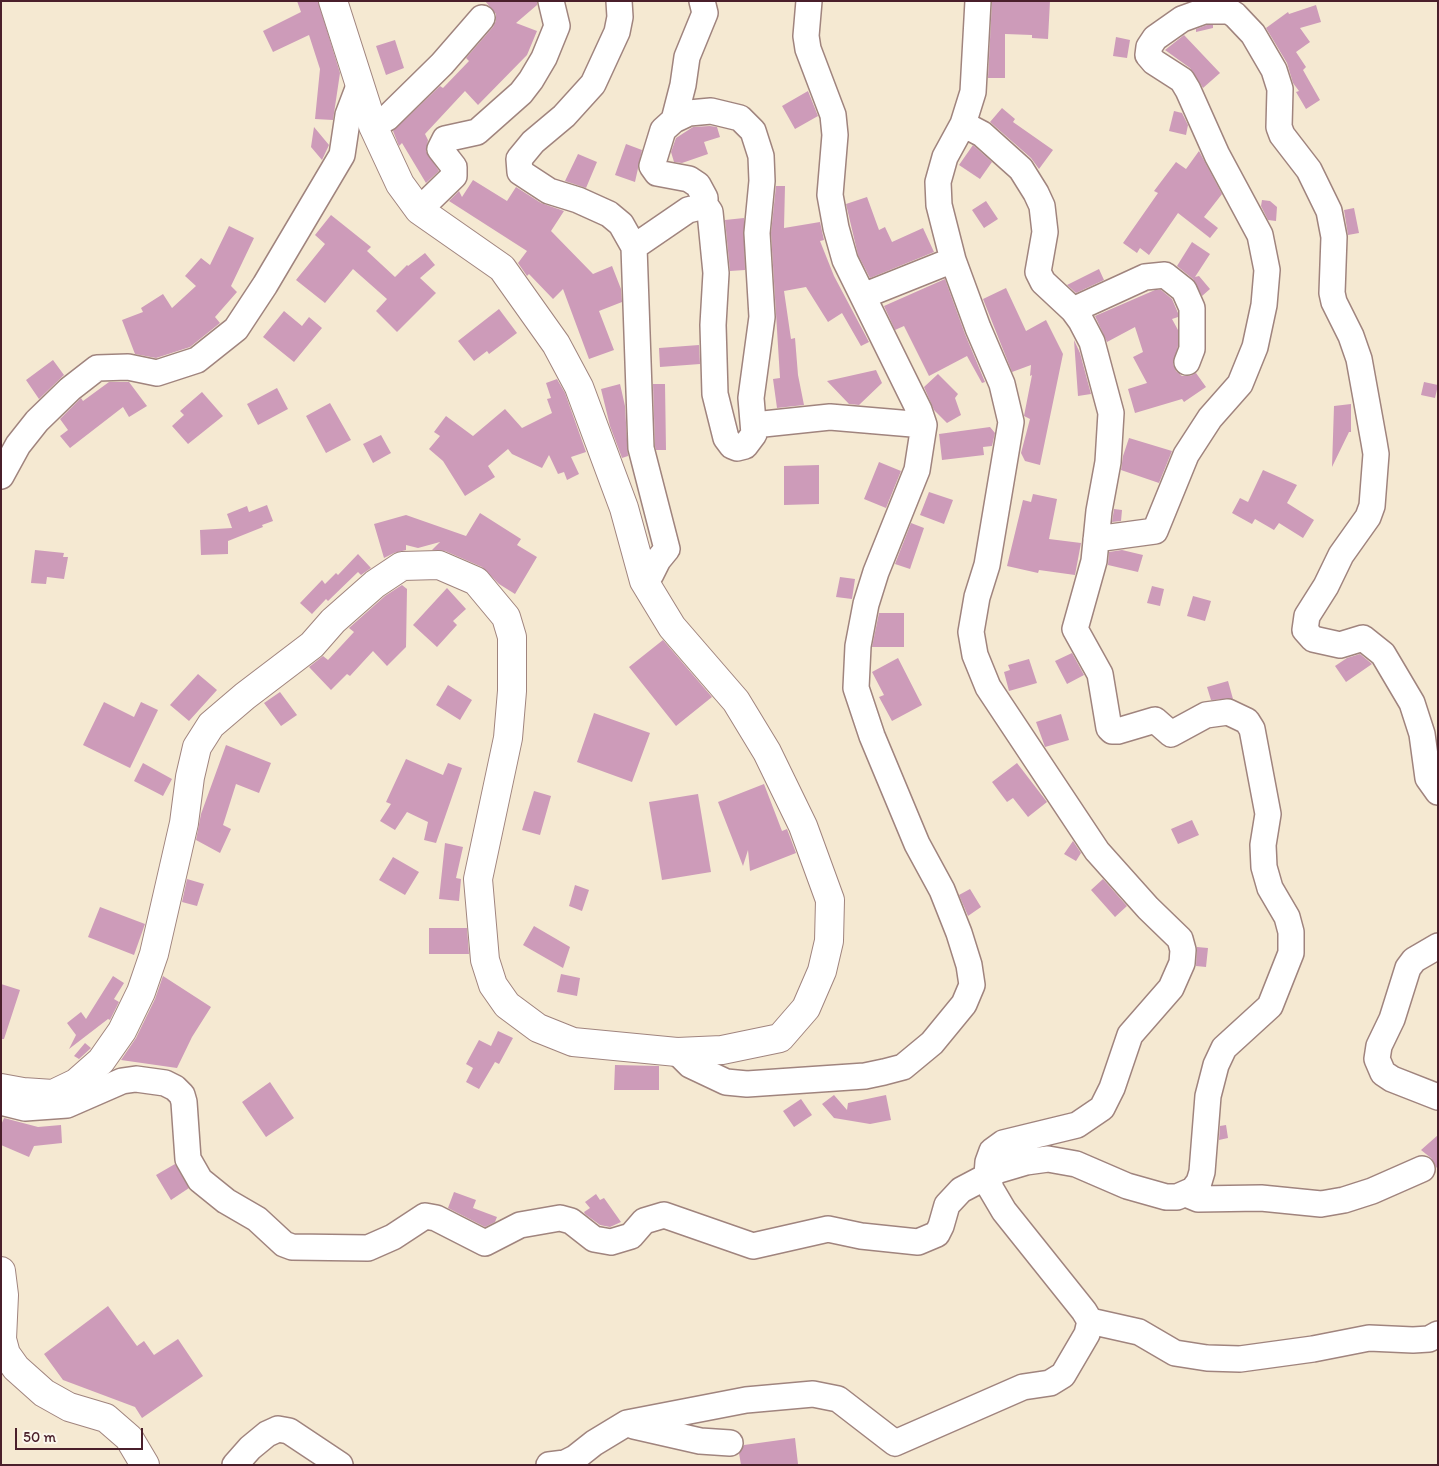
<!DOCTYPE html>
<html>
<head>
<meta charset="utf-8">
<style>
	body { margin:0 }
	#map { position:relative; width:1439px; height:1466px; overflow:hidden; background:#f5e9d2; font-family:Itim,sans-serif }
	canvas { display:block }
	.frame { position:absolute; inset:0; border:2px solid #4a1f2b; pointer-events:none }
	.scale { position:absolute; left:15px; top:1428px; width:128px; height:22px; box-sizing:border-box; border:2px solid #4a1f2b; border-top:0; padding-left:6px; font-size:15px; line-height:18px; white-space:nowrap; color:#4a1f2b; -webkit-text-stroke:4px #fbf7ec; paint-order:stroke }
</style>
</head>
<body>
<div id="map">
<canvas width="1439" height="1466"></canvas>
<div class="frame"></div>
<div class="scale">50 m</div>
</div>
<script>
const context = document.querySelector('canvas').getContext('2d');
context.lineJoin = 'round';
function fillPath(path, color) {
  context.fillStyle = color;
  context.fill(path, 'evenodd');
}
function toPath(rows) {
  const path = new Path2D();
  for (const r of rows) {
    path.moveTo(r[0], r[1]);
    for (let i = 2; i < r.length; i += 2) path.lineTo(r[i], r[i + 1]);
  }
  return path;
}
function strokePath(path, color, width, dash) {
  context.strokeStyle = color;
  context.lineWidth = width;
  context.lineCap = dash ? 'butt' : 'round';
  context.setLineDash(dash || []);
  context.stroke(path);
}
fillPath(toPath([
	[297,1,318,1,340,73,333,120,315,119,320,69,309,35,273,52,263,31,301,12],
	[485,1,537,1,537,5,516,23,537,31,527,55,478,105,465,91,425,134,428,140,426,151,439,171,426,183,402,143,399,146,393,131,440,86,443,88,469,61,466,58,493,27,496,21,496,14],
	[992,1,1050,1,1048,39,1032,38,1032,35,1005,34,1005,78,988,78],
	[1316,5,1321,22,1300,28,1310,42,1296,52,1306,67,1303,70,1320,100,1306,109,1296,92,1299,91,1293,83,1287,63,1266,28,1288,12,1289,14],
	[1207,25,1213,25,1213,28,1196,32,1196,29],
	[1184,35,1220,73,1203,88,1190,68,1165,50],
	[1116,37,1130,40,1127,58,1113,56],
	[395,40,404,68,386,75,376,46],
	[808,91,818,116,795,129,782,106],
	[1002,108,1015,119,1013,122,1053,150,1039,169,1031,158,990,122],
	[1174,111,1182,113,1188,125,1186,135,1169,131],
	[710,126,717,127,720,137,704,142,708,154,682,163,674,162,671,152,676,138,693,127],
	[314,127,329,145,322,160,311,147],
	[626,144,642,150,635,182,615,175],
	[973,145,992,162,980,179,959,165],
	[1199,151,1222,194,1204,217,1218,228,1210,238,1178,213,1149,255,1140,248,1137,253,1123,243,1158,193,1154,191,1176,162,1186,169],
	[578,154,597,162,586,188,565,181],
	[473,180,507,201,516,187,541,203,564,211,551,231,593,274,612,266,621,289,622,302,599,311,614,350,589,359,563,289,553,299,529,274,527,276,518,263,527,251,449,201,459,191,462,197],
	[776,186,785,186,784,228,820,222,824,240,820,241,834,276,869,342,861,346,842,313,828,322,806,287,784,291,791,339,795,338,798,375,804,405,777,408,773,379,780,378,771,233],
	[867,197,879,230,885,227,892,242,923,228,934,252,870,278,858,255,846,204],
	[1262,200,1270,201,1277,207,1276,221,1268,220,1261,206],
	[986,201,998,219,984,228,972,210],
	[1354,208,1359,233,1348,235,1344,210],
	[331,215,371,247,367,251,395,277,407,265,408,266,425,253,435,265,420,278,436,293,397,332,376,311,387,299,353,269,325,303,296,280,325,244,315,235],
	[744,218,745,270,730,271,725,220],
	[229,226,254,238,231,286,237,292,215,317,220,323,190,347,156,358,135,354,122,320,143,312,141,308,163,294,172,308,196,286,185,276,201,258,210,265],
	[1192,242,1210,254,1195,277,1199,276,1210,289,1202,296,1193,279,1177,266],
	[1099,269,1104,280,1076,293,1067,285],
	[945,279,965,334,985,382,982,383,967,356,929,376,904,326,895,330,884,306],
	[1006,288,1026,331,1046,320,1063,354,1040,465,1025,461,1021,453,1030,419,1024,416,1032,375,1030,376,1031,365,1012,372,983,299],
	[1155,290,1161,290,1172,299,1178,313,1178,317,1172,319,1178,330,1178,346,1173,364,1176,371,1182,376,1190,376,1196,373,1206,387,1184,402,1182,399,1135,413,1128,389,1147,383,1133,357,1143,352,1135,327,1107,342,1095,316],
	[499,309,517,333,489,354,487,351,474,361,458,341],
	[284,311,302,326,309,317,322,328,294,362,263,337],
	[1074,340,1080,353,1091,394,1078,396],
	[699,345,700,364,660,367,659,348],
	[53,360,64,375,39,399,26,380],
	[876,370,882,383,859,405,849,404,827,381],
	[938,374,958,394,955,398,961,415,947,423,934,410,924,387],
	[557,379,565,393,586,452,571,457,579,474,567,480,564,472,558,474,549,455,542,468,512,454,508,449,488,466,495,477,465,496,443,461,429,449,440,436,434,432,446,416,473,436,505,409,522,428,552,413,547,399,551,398,546,383],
	[109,382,129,382,147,406,129,417,123,407,70,448,60,436,68,430,60,419,81,398,83,401],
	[1424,382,1438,385,1435,398,1421,395],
	[620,384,625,406,628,456,622,458,610,426,601,389],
	[653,384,665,384,666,450,656,450,655,446],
	[277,388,288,409,258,425,247,404],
	[202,392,223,416,188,444,172,426,184,415,180,411],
	[330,403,351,440,326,453,306,416],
	[1351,404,1351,432,1349,432,1332,467,1334,406],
	[990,427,995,433,992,446,983,447,984,455,942,460,939,434],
	[381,435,391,453,373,463,363,444],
	[1129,438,1172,451,1159,483,1121,470,1123,456],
	[879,462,901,471,886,508,864,499],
	[819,465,819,504,784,505,784,466],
	[1263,470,1297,485,1287,503,1314,520,1303,538,1279,523,1274,530,1255,519,1252,524,1232,513,1240,498,1248,502],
	[929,492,953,500,944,524,920,515],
	[1033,494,1057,499,1049,539,1081,543,1075,575,1039,570,1038,573,1007,566,1023,500,1031,502],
	[267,505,273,521,262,525,263,527,228,541,228,554,201,555,200,530,232,528,227,514,247,506,249,512],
	[1114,509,1122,510,1121,521,1112,522],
	[480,513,521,539,517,545,537,557,515,594,499,584,482,567,445,551,432,550,440,542,418,548,406,545,406,550,394,553,384,558,374,524,406,515,466,536],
	[911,523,924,528,910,569,895,564],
	[35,550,64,553,63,557,68,557,64,579,47,577,46,584,31,583],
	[1122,550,1143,555,1138,572,1108,565,1109,552],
	[358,554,371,568,361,575,358,572,328,601,326,599,312,614,300,603,322,580,325,584,336,573,338,575],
	[840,577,855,579,852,599,836,597],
	[402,585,407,589,406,647,387,666,373,651,350,676,347,674,331,690,309,667,323,656,328,660,354,632,349,628,385,596],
	[1152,586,1164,589,1160,606,1147,603],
	[447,588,466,609,453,621,457,625,437,647,413,625],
	[1193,596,1211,601,1205,621,1187,616],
	[879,613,904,613,904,647,872,647],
	[663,640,712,697,676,726,629,667],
	[1072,653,1084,675,1067,684,1055,661],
	[1360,654,1372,664,1346,682,1335,666,1347,658],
	[898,658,922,705,892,721,879,697,884,695,872,672],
	[1029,659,1037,683,1009,691,1004,672,1010,670,1008,665],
	[198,674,217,690,189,721,170,705],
	[1228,681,1233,699,1211,700,1207,687],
	[448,685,472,700,460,720,436,705],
	[280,692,297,715,281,726,264,703],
	[104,702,134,717,141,702,158,710,130,768,83,745],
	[594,713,650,733,632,782,577,762],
	[1061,714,1069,740,1045,747,1036,722],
	[226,745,271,763,259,793,236,784,223,825,231,829,220,853,196,840,201,814],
	[406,759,443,775,448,763,462,768,436,843,424,840,428,822,407,812,395,830,380,821,391,804,386,802],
	[143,763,172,779,163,796,134,781],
	[1017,763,1047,802,1028,817,1013,798,1007,802,992,782],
	[764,784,782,831,787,829,796,853,750,871,748,850,743,866,718,802],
	[534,791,551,796,540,835,522,830],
	[698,794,711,872,662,880,649,802],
	[1192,820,1199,835,1178,844,1171,829],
	[1073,841,1081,853,1076,861,1064,854],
	[445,843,463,847,456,878,461,879,459,901,439,899],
	[393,857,419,872,405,895,379,880],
	[187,879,204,884,197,906,182,902],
	[1103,879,1127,906,1115,917,1091,890],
	[575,885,589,890,582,911,569,906],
	[970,889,981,907,968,916,959,895],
	[100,907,145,924,134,955,88,937],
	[534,926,570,947,563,968,523,945],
	[429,928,467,928,469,954,429,954],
	[1197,947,1208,948,1206,967,1196,966],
	[561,974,580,978,577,996,557,992],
	[113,976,124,983,114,999,119,1002,110,1020,108,1019,69,1049,76,1035,67,1023,81,1012,86,1019],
	[163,976,211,1007,192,1037,177,1068,121,1060,136,1038,155,999],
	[1,984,20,990,4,1039,1,1039],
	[498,1031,513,1038,499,1064,495,1062,479,1089,466,1082,473,1068,466,1064,479,1040,491,1046],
	[85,1043,91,1048,79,1059,74,1056],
	[615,1065,659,1066,659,1090,614,1090],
	[270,1082,294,1118,266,1137,242,1102],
	[834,1095,847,1110,848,1103,886,1095,891,1120,870,1124,834,1118,822,1104],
	[801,1099,812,1115,794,1127,783,1111],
	[4,1118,38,1127,61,1125,62,1143,34,1146,29,1157,1,1145,1,1125],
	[1226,1125,1228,1138,1219,1140,1220,1126],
	[1438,1135,1438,1170,1431,1158,1421,1150],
	[175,1164,189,1188,171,1200,156,1175],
	[454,1192,476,1200,473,1208,497,1217,495,1222,485,1227,448,1208],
	[596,1194,600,1200,604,1198,621,1222,610,1227,600,1225,585,1214,584,1212,590,1208,585,1202],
	[108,1306,137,1346,144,1341,154,1355,178,1339,203,1376,142,1418,135,1407,63,1380,44,1354],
	[795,1438,798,1464,741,1465,739,1453,744,1445]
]), '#cd9bb9');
const minor = toPath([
	[619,1,620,17,617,32,593,84,564,116,533,142,519,159,520,172,549,191,578,200,609,214,621,224,634,247,641,448,667,549,658,560,651,574,644,581],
	[373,126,387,118,442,64,482,18],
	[700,207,705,203,705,198,698,185,689,179,657,173,652,166,663,130,674,120,683,85,687,57,705,13,702,1],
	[419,210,454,176,454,167,440,149,445,139,477,132,521,93,531,80,544,58,557,26,551,1],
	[634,247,688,210,700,207,708,209,710,212,716,273,713,325,715,394,726,438,732,446,737,448,745,446,754,434,751,398,762,317,757,233,762,181,761,156,753,131,740,118,711,111,689,113,674,120],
	[863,296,953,260],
	[1073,310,1145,277,1165,275,1184,290,1192,308,1192,349,1187,362],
	[754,425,830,417,924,425],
	[1,476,18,445,37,421,70,389,97,368,128,367,157,373,197,360,236,329,265,285,342,155,348,115,359,86],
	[1096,539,1155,531,1186,455,1210,418,1240,384,1255,347,1264,305,1267,270,1260,235,1217,155,1188,90,1182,80,1154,62,1148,55,1149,47,1155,38,1182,19,1204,11,1229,11,1235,15,1253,34,1274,70,1280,89,1279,127,1282,135,1309,170,1329,211,1334,237,1332,293,1334,302,1351,336,1359,359,1374,442,1376,454,1372,506,1368,517,1341,555,1326,586,1307,616,1305,630,1313,639,1340,645,1363,638,1383,654,1412,703,1422,734,1428,778,1438,792],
	[1438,946,1414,960,1408,968,1392,1019,1379,1046,1377,1059,1383,1073,1392,1079,1438,1097],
	[677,1052,690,1065,726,1082,747,1084,865,1076,884,1072,903,1067,932,1043,964,1004,972,985,969,965,959,933,942,890,917,844,872,736,856,688,858,646,866,604,876,572,917,470,924,425,919,410,845,260,836,228,830,195,835,135,833,115,808,49,806,36,809,1],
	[1,1102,25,1108,67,1105,122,1081,136,1079,165,1083,175,1088,182,1095,184,1102,188,1159,200,1180,226,1201,257,1219,284,1244,292,1247,368,1248,393,1237,425,1216,436,1218,485,1243,520,1225,560,1218,571,1221,594,1239,611,1242,631,1236,644,1221,664,1215,753,1246,828,1229,861,1236,918,1242,937,1234,941,1226,947,1205,961,1190,999,1170,1026,1162,1048,1159,1076,1164,1127,1186,1166,1197,1177,1197,1193,1190,1199,1182,1202,1172,1208,1096,1216,1065,1224,1048,1270,1006,1291,953,1291,932,1287,917,1270,888,1264,867,1263,845,1268,814,1252,729,1247,721,1228,712,1206,715,1171,734,1155,720,1118,731,1112,731,1109,728,1100,674,1075,629,1094,561,1099,511,1108,462,1111,413,1092,342,1081,321,1073,310,1043,282,1038,272,1045,232,1042,206,1036,193,1021,169,982,134,963,124],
	[1186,1194,1198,1199,1261,1198,1321,1204,1344,1200,1372,1191,1422,1169],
	[1090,1321,1139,1332,1175,1353,1207,1358,1240,1359,1313,1349,1369,1338,1413,1340,1429,1339,1438,1334],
	[634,1426,700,1441,730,1443],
	[235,1465,250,1448,267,1434,278,1429,289,1431,340,1465],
	[549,1465,565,1463,575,1458,594,1443,627,1423,746,1400,813,1394,838,1399,895,1443,1023,1387,1050,1383,1063,1375,1087,1334,1090,1321,1084,1311,1004,1211,991,1189,987,1175,988,1162,992,1151,1003,1143,1077,1125,1102,1108,1112,1088,1130,1035,1171,988,1182,963,1183,950,1180,939,1148,908,1097,851,988,687,975,655,971,632,977,597,987,565,1011,422,1002,384,978,328,953,260,939,205,938,182,945,157,963,124,973,92,978,1]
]);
const major = toPath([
	[1,1088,23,1092,53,1094,76,1083,101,1061,122,1031,141,992,154,954,184,823,190,777,197,747,211,725,245,696,312,645,333,621,375,584,402,566,439,565,476,581,506,617,512,637,512,691,508,738,478,879,485,960,493,985,507,1005,538,1028,573,1042,677,1052,722,1050,780,1038,806,1008,822,971,829,941,830,900,803,826,767,752,736,701,672,627,644,581,624,508,579,387,556,344,502,268,419,210,400,184,373,126,333,1],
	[1,1271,4,1295,2,1339,6,1354,16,1368,44,1393,69,1407,106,1418,129,1438,145,1465]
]);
strokePath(minor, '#a0847e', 28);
strokePath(major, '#a0847e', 30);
strokePath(minor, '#fff', 25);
strokePath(major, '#fff', 28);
</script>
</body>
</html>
